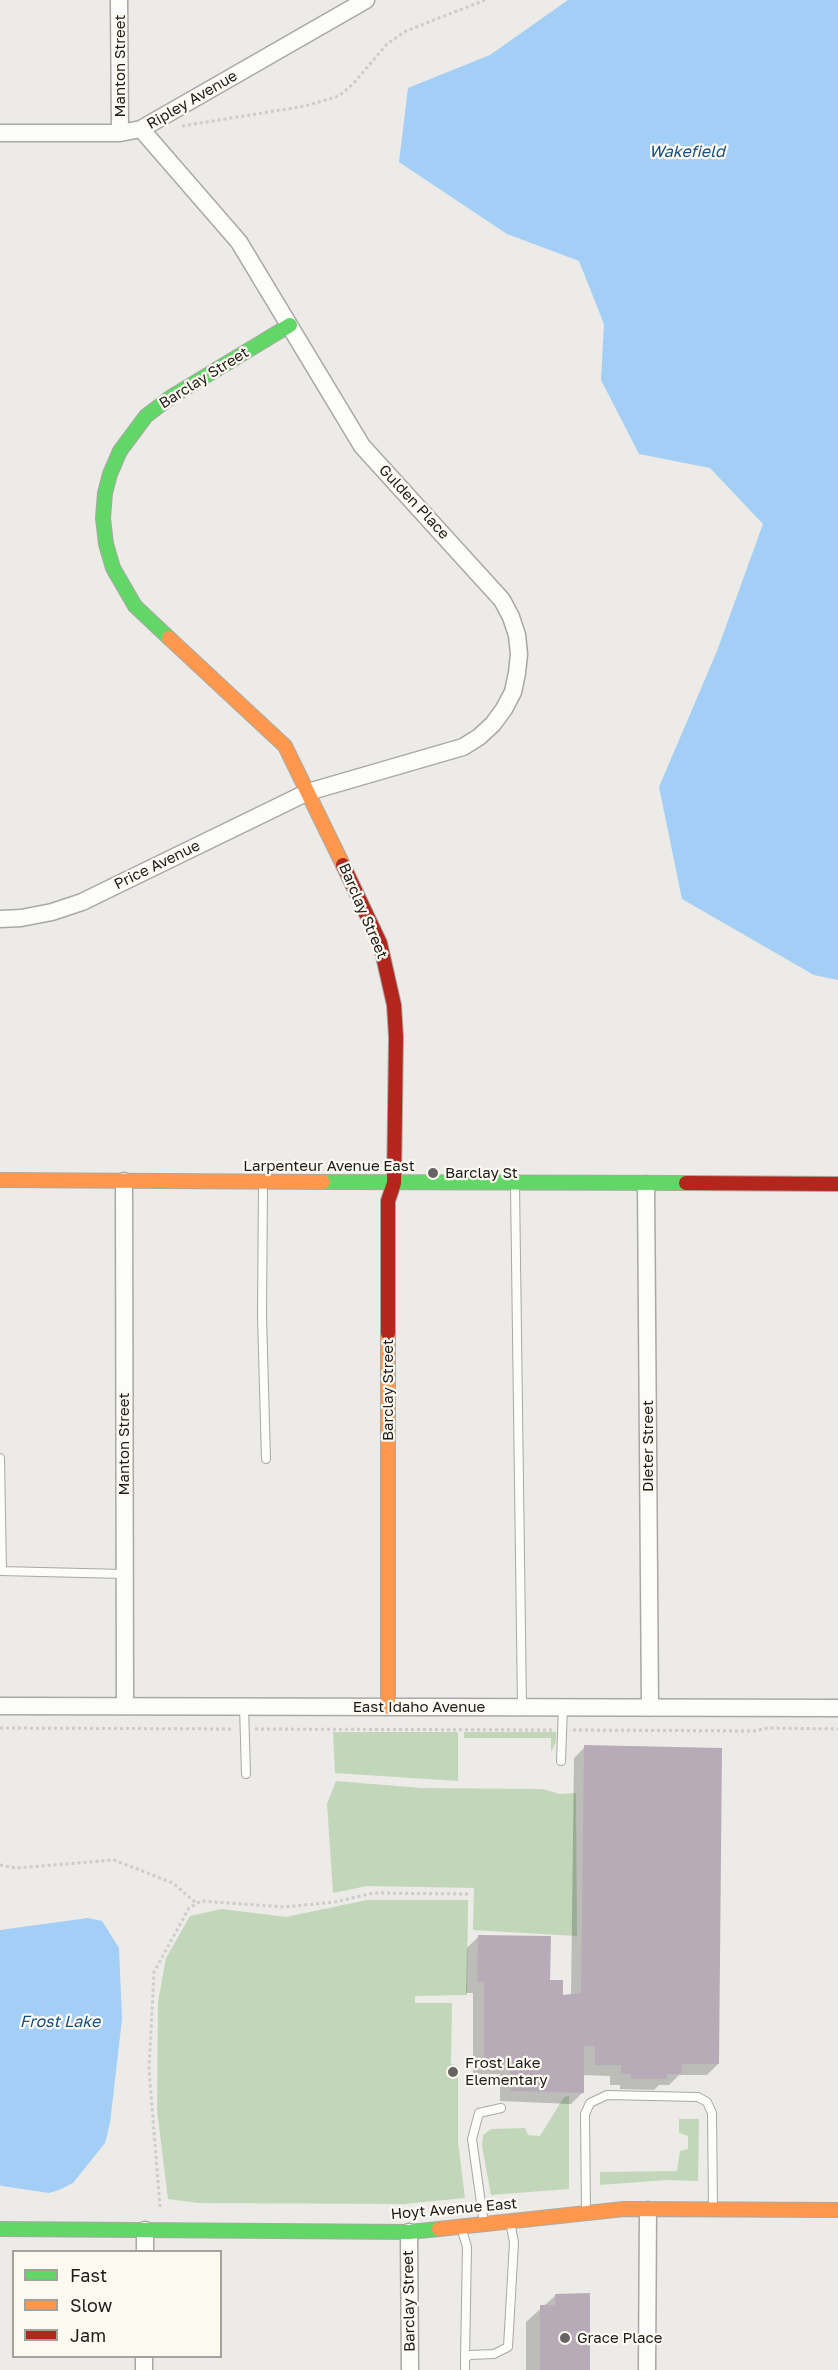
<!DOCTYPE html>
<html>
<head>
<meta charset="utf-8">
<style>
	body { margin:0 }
	#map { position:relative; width:838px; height:2370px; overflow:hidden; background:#ecebe7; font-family:"Golos Text",sans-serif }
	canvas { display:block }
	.legend { position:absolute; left:12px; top:2250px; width:210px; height:108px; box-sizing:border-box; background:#fcf9f1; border:2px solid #a3a19b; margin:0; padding:8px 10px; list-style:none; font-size:18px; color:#1e1c1a }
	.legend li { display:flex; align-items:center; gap:12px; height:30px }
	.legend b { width:30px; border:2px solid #a3a19b }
</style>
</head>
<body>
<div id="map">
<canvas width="838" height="2370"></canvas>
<ul class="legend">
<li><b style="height:8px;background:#63d668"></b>Fast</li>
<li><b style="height:8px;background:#ff974d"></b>Slow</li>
<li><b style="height:8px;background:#b3261e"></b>Jam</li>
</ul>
</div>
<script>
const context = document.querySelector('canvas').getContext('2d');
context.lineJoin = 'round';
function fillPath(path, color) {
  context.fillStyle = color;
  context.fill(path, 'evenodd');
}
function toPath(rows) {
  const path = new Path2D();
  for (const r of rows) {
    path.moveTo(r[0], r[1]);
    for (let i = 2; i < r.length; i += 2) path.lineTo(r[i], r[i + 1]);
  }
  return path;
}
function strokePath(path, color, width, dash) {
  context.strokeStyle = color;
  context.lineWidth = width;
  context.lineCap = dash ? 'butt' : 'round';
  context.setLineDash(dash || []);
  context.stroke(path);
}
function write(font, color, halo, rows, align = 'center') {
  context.font = font + ' "Golos Text",sans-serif';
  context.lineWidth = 4.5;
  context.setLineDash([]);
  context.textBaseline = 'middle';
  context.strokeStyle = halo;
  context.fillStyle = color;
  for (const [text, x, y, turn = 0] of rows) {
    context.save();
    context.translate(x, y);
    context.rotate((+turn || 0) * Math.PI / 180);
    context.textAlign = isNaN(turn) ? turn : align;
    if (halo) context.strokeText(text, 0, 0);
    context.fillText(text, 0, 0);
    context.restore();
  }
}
fillPath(toPath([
	[333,1732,458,1732,458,1781,335,1773],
	[464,1732,556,1732,556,1742,551,1752,551,1738,464,1738],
	[336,1781,421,1788,542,1789,560,1794,576,1793,577,1936,473,1930,474,1888,367,1886,333,1893,327,1804],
	[367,1900,468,1900,467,1995,415,1996,415,2003,452,2003,451,2064,458,2066,458,2142,465,2198,404,2204,198,2203,168,2199,157,2110,158,2002,166,1958,190,1916,222,1909,286,1917],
	[569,2096,569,2189,491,2195,482,2146,483,2135,491,2129,525,2128,528,2135,540,2136,564,2097],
	[679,2119,699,2119,698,2181,666,2180,600,2185,600,2172,677,2171,680,2151,688,2149,688,2136,679,2133]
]), '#c2d7b9');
fillPath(toPath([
	[568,0,838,0,838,980,814,975,682,899,659,787,717,651,763,524,710,468,639,454,601,380,604,324,579,261,507,234,399,162,408,88,490,55],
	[88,1918,102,1921,119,1948,122,2019,110,2123,105,2143,73,2183,59,2190,49,2193,2,2186,0,2185,0,1930]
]), '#a3cef5');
fillPath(toPath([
	[585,1747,718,2064,707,2075,679,2075,669,2085,659,2085,654,2090,620,2089,620,2085,610,2085,610,2076,582,2075,582,2093,571,2104,500,2101,500,2074,473,2074,473,1993,466,1993,467,1948,478,1937,548,1981,561,1997,571,1996,574,1758],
	[556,2295,589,2370,526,2370,526,2322]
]), '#0003');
fillPath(toPath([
	[584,1745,722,1748,719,2064,682,2064,681,2074,667,2074,667,2079,631,2079,631,2074,621,2074,621,2065,595,2065,595,2046,584,2046,584,2093,510,2091,510,2063,484,2064,484,1982,477,1982,478,1935,551,1936,550,1980,563,1980,563,1995,581,1993],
	[590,2293,590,2370,540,2370,540,2305,555,2305,555,2294]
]), '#b8abb8');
const lane = toPath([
	[263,1183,262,1316,266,1459],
	[515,1185,522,1707],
	[0,1458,2,1571],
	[0,1571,124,1574],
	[244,1707,246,1774],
	[561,1761,563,1707],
	[586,2213,585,2114,590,2103,607,2095,698,2097,707,2102,712,2113,713,2208],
	[484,2224,472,2139,479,2113,501,2108],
	[461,2227,467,2247,465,2359],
	[465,2370,465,2359,469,2355,494,2354,508,2347,514,2242,510,2222]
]);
const street = toPath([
	[119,0,120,133],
	[0,133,120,133,141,129,366,0],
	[0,919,21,918,52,912,82,902,308,792,463,747,479,737,493,724,504,709,513,692,517,673,519,654,517,635,511,617,502,600,362,446,239,242,141,129],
	[124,1181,125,1706],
	[646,1184,650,1708],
	[0,1706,838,1708],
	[409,2232,410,2370],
	[145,2252,145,2230],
	[144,2370,144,2356],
	[647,2370,648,2210]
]);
const fast = toPath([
	[169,638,135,606,113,568,106,544,103,518,105,493,110,474,120,451,146,416,171,397,290,325],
	[323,1182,686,1183],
	[0,2229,409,2232,439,2229]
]);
const slow = toPath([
	[169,638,285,746,343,865],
	[0,1180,323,1182],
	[388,1333,388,1707],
	[439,2229,624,2209,838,2210]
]);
const jam = toPath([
	[343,865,380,943,394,1005,396,1037,394,1183,388,1201,388,1333],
	[686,1183,838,1184]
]);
strokePath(lane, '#a9a8a4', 10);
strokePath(street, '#a9a8a4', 19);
strokePath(fast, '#a9a8a4', 16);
strokePath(slow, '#a9a8a4', 16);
strokePath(jam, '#a9a8a4', 16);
strokePath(toPath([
	[182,126,305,106,339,96,353,84,387,44,406,31,485,0],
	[0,1728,234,1729],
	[255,1729,552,1730],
	[573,1730,754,1731,768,1728,838,1729],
	[0,1865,16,1868,114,1860,173,1883,197,1904],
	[160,2207,149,2069,154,1972,189,1908,201,1901,284,1907,335,1902,373,1893,470,1894]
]), '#cdcccb', 3, [3, 3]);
strokePath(lane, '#fcfcfb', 8);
strokePath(street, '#fcfcfb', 16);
strokePath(fast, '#63d668', 14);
strokePath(slow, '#ff974d', 14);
strokePath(jam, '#b3261e', 14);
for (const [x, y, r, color] of [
	[433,1173,6,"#666462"],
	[453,2072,6,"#666462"],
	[565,2338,6,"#666462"]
]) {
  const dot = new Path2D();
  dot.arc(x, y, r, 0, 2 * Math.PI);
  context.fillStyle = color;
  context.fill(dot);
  strokePath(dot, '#fcf9f1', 2);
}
write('15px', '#1e1c1a', '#fcf9f1', [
	["Manton Street",120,66,-90],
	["Ripley Avenue",192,100,-30],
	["Barclay Street",204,378,-32],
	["Gulden Place",414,502,47],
	["Price Avenue",157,865,-26],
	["Barclay Street",363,911,67],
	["Larpenteur Avenue East",329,1166],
	["Barclay Street",388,1390,-90],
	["Manton Street",124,1444,-90],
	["Dieter Street",648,1446,-90],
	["East Idaho Avenue",419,1707],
	["Hoyt Avenue East",454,2209,-5],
	["Barclay Street",409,2301,-91]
]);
write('15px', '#1e1c1a', '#fcf9f1', [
	["Barclay St",445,1173],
	["Frost Lake",465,2063],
	["Elementary",465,2080],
	["Grace Place",577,2338]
], 'left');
write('italic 16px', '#18517f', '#fcf9f1', [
	["Wakefield",687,152],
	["Frost Lake",60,2022]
]);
</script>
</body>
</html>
